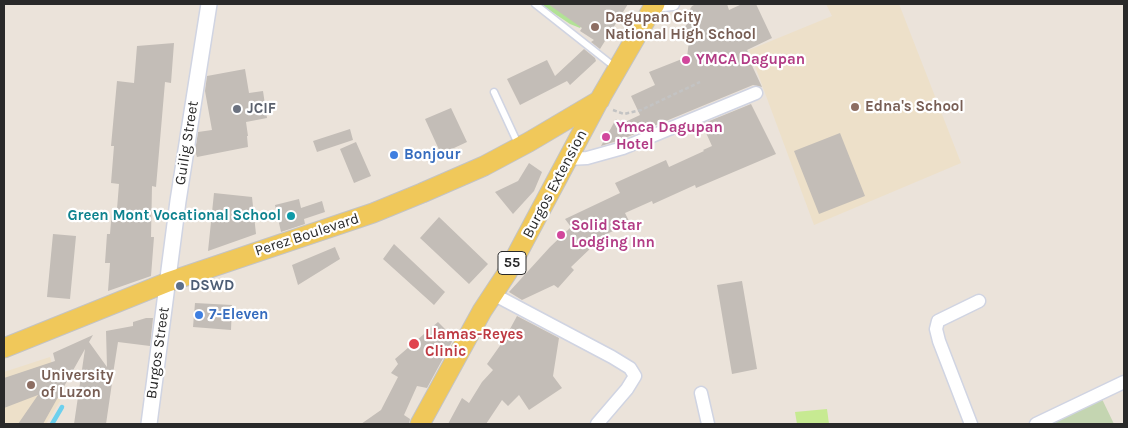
<!DOCTYPE html>
<html>
<head>
<meta charset="utf-8">
<style>
	body { margin:0 }
	#map { position:relative; width:1128px; height:428px; overflow:hidden; background:#ebe3da; font-family:Karla,sans-serif }
	canvas { display:block }
	.frame { position:absolute; inset:0; border:5px solid #292929; pointer-events:none }
</style>
</head>
<body>
<div id="map">
<canvas width="1128" height="428"></canvas>
<div class="frame"></div>
</div>
<script>
const context = document.querySelector('canvas').getContext('2d');
context.lineJoin = 'round';
function fillPath(path, color) {
  context.fillStyle = color;
  context.fill(path, 'evenodd');
}
function toPath(rows) {
  const path = new Path2D();
  for (const r of rows) {
    path.moveTo(r[0], r[1]);
    for (let i = 2; i < r.length; i += 2) path.lineTo(r[i], r[i + 1]);
  }
  return path;
}
function strokePath(path, color, width, dash) {
  context.strokeStyle = color;
  context.lineWidth = width;
  context.lineCap = dash ? 'butt' : 'round';
  context.setLineDash(dash || []);
  context.stroke(path);
}
function write(font, color, halo, rows, align = 'center') {
  context.font = font + ' Karla,sans-serif';
  context.lineWidth = 4.5;
  context.setLineDash([]);
  context.textBaseline = 'middle';
  context.strokeStyle = halo;
  context.fillStyle = color;
  for (const [text, x, y, turn = 0] of rows) {
    context.save();
    context.translate(x, y);
    context.rotate((+turn || 0) * Math.PI / 180);
    context.textAlign = isNaN(turn) ? turn : align;
    if (halo) context.strokeText(text, 0, 0);
    context.fillText(text, 0, 0);
    context.restore();
  }
}
fillPath(toPath([
	[826,4,899,4,961,163,814,225,749,50,832,16],
	[50,357,62,398,46,424,4,424,4,372]
]), '#ede0c9');
fillPath(toPath([
	[540,4,595,4,580,28,570,24]
]), '#b2e296');
fillPath(toPath([
	[1101,397,1114,424,1051,424]
]), '#c4d5b1');
fillPath(toPath([
	[827,409,829,424,797,424,795,412]
]), '#c7ea92');
strokePath(toPath([
	[52,424,62,407]
]), '#6cd0ee', 4.5);
fillPath(toPath([
	[548,4,628,4,600,49,591,42,594,40,580,31,582,28],
	[696,4,727,4,729,10,742,4,756,4,772,38,747,50,749,54,747,55,762,87,753,85,620,140,601,146,616,119,621,124,640,115,631,96,655,85,649,72,687,57,689,41,683,30,689,21,687,14,692,6],
	[174,43,171,83,165,82,156,187,152,186,151,237,154,237,151,276,108,291,110,263,105,263,107,234,110,234,112,209,117,209,119,184,111,183,114,146,111,146,117,81,134,83,137,46],
	[584,49,595,58,596,61,570,85,567,81,520,105,507,79,547,60,555,76],
	[245,69,249,93,263,91,267,118,246,122,248,136,247,136,248,147,197,157,195,151,198,132,212,130,205,91,207,76],
	[751,104,776,154,696,188,695,185,653,204,652,201,625,213,630,223,592,241,594,245,571,267,574,270,558,288,554,285,522,300,509,292,550,247,571,227,565,219,620,193,615,183,666,160,669,167,704,151,703,150,712,146,702,124],
	[451,108,467,142,441,154,425,119],
	[350,129,353,140,317,152,313,141],
	[840,133,865,196,819,214,794,151],
	[356,142,371,176,354,183,340,149],
	[529,163,542,172,534,191,513,214,495,192,518,181],
	[214,193,252,197,256,234,208,251],
	[299,199,301,208,322,201,325,212,304,219,305,224,281,232,275,205],
	[439,217,488,264,469,284,420,238],
	[53,234,76,236,70,299,47,297],
	[394,244,445,292,434,305,383,259],
	[335,247,340,259,298,285,292,265],
	[742,281,757,369,732,374,717,285],
	[195,303,232,305,231,330,193,327],
	[517,316,559,338,553,376,562,388,529,410,519,395,508,406,502,400,486,424,448,424,462,398,469,403,482,382,493,370,487,364,504,340],
	[146,318,153,318,150,346,118,342,113,374,112,374,113,376,106,424,74,424,85,349,43,424,18,424,38,395,4,408,4,378,55,361,53,353,93,335,89,342,107,367,106,331,133,326,133,322],
	[438,322,454,338,427,388,417,386,404,415,410,419,409,424,361,424,381,410,398,377,391,373,398,364,395,359]
]), '#c3bdb7');
const service = toPath([
	[535,4,616,68],
	[494,92,519,146]
]);
const minor = toPath([
	[653,6,673,4],
	[568,159,587,158,623,148,756,93],
	[493,294,612,357,630,368,635,376,627,389,597,424],
	[701,393,708,424],
	[971,424,939,341,936,329,938,321,979,301],
	[1036,424,1124,382]
]);
const tertiary = toPath([
	[149,424,178,201,209,4]
]);
const primary = toPath([
	[4,348,168,282,373,213,422,193,484,166,529,142,600,100],
	[420,424,482,311,507,273,597,104,655,4]
]);
strokePath(service, '#d0d4e2', 9);
strokePath(minor, '#d0d4e2', 15);
strokePath(tertiary, '#d0d4e2', 18);
strokePath(primary, '#c3c3c3', 21);
strokePath(toPath([
	[613,110,624,114,641,110,700,82]
]), '#c3c3c3', 2.5, [4, 2.5]);
strokePath(service, '#fff', 6);
strokePath(minor, '#fff', 12);
strokePath(tertiary, '#fff', 15);
strokePath(primary, '#f0c85a', 19);
for (const [x, y, r, color] of [
	[595,27,5,"#8d6e63"],
	[686,60,5,"#d1479c"],
	[855,107,5,"#8d6e63"],
	[237,109,5,"#6b7280"],
	[606,137,5,"#d1479c"],
	[394,155,5,"#3f7fe0"],
	[291,216,5,"#0f9aa8"],
	[561,235,5,"#d1479c"],
	[180,286,5,"#5c6f8a"],
	[199,315,5,"#3f7fe0"],
	[414,344,6,"#e0444e"],
	[31,385,5,"#8d6e63"]
]) {
  const dot = new Path2D();
  dot.arc(x, y, r, 0, 2 * Math.PI);
  context.fillStyle = color;
  context.fill(dot);
  strokePath(dot, '#fff', 2);
}
for (const [x, y, w] of [
	[512,263,28]
]) {
  const box = new Path2D();
  box.roundRect(x - w / 2, y - 11.5, w, 23, 4);
  context.fillStyle = '#fff';
  context.fill(box);
  strokePath(box, '#292929', 1);
}
write('bold 14px', '#292929', null, [
	["55",512,263]
]);
write('bold 15px', '#785e54', '#fff', [
	["Dagupan City",605,18],
	["National High School",605,35],
	["Edna's School",865,107],
	["University",41,376],
	["of Luzon",41,393]
], 'left');
write('bold 15px', '#b23c85', '#fff', [
	["YMCA Dagupan",696,60],
	["Ymca Dagupan",616,128],
	["Hotel",616,145],
	["Solid Star",571,226],
	["Lodging Inn",571,243]
], 'left');
write('bold 15px', '#5b616d', '#fff', [
	["JCIF",247,109]
], 'left');
write('15px', '#292929', '#fff', [
	["Guilig Street",187,143,-81],
	["Burgos Extension",555,184,-62],
	["Perez Boulevard",307,235,-18],
	["Burgos Street",158,353,-82]
]);
write('bold 15px', '#366cbe', '#fff', [
	["Bonjour",404,155],
	["7-Eleven",209,315]
], 'left');
write('bold 15px', '#0d838f', '#fff', [
	["Green Mont Vocational School",281,216]
], 'right');
write('bold 15px', '#4e5e75', '#fff', [
	["DSWD",190,286]
], 'left');
write('bold 15px', '#be3a42', '#fff', [
	["Llamas-Reyes",425,335],
	["Clinic",425,352]
], 'left');
</script>
</body>
</html>
